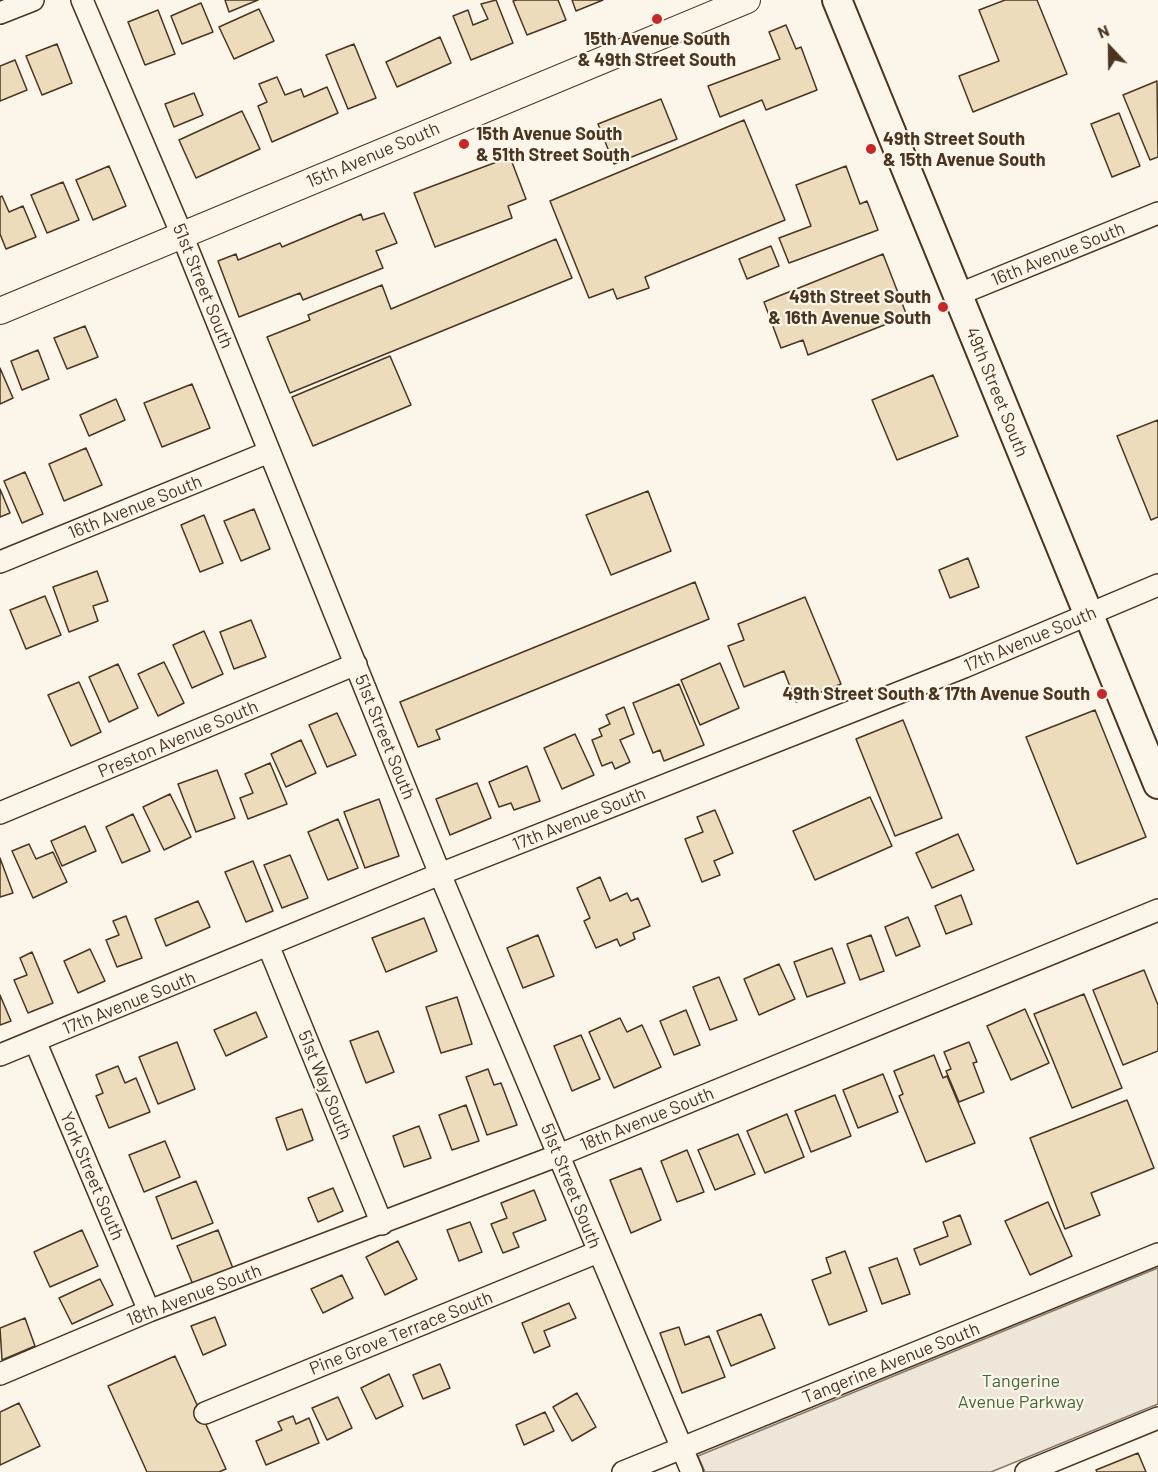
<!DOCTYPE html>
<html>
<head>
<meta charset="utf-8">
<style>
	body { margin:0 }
	#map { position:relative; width:1158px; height:1472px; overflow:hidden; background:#fbf6e9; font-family:Barlow,sans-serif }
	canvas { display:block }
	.north { position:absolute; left:1080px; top:18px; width:60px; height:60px; -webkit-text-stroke:4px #fbf6e9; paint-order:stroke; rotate:338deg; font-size:16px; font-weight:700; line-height:24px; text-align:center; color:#4a3520 }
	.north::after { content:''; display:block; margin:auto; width:21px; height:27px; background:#4a3520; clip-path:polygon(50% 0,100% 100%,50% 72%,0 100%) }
</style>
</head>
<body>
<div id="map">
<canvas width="1158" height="1472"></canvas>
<div class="north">N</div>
</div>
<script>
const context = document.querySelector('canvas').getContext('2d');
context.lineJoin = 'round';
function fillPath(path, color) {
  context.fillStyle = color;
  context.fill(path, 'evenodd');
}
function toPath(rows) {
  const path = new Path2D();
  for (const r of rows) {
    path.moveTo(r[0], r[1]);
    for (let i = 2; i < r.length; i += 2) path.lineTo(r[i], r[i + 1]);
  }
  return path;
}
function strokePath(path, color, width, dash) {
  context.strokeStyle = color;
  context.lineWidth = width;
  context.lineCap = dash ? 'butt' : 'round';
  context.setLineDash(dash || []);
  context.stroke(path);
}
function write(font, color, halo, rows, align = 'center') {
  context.font = font + ' Barlow,sans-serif';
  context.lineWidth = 4.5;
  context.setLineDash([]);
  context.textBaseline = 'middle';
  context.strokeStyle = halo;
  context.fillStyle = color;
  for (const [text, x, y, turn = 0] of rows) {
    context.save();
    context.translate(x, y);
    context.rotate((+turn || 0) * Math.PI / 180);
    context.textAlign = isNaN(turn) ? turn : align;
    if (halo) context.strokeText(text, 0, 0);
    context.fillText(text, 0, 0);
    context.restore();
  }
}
const green = toPath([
	[1158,1268,1158,1404,991,1472,705,1472,698,1456,1158,1268]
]);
fillPath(green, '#ede6d9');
strokePath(green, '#887966', 1.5);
const building = toPath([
	[225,0,258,0,229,12,225,0],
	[496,0,513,43,471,60,453,16,468,10,473,25,488,19,481,4,496,0],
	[517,0,558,0,566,20,527,35,513,1,517,0],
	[572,0,603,0,576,11,572,0],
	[1005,0,1037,0,1067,74,973,112,959,76,999,61,979,10,1005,0],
	[201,3,213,32,182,44,171,16,201,3],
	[259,9,274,41,234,59,219,27,259,9],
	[158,10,175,54,145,65,128,22,158,10],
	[786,25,796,49,801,47,817,90,766,110,762,100,720,117,708,86,780,59,769,32,786,25],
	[440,37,451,63,397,87,386,62,440,37],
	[57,44,72,83,42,95,26,56,57,44],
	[354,44,376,98,348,109,326,55,354,44],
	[15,60,27,90,0,101,0,66,15,60],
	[277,77,285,95,301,89,304,97,327,87,338,113,272,142,258,106,267,102,259,84,277,77],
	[1157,81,1158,157,1150,160,1123,95,1157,81],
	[194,93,203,115,174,127,165,104,194,93],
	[661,99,677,139,614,164,598,124,661,99],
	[242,111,260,149,196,178,179,140,242,111],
	[1119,113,1140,166,1112,177,1091,124,1119,113],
	[744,120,785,220,645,277,649,288,617,299,613,289,589,298,550,201,744,120],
	[510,157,526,199,508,206,512,218,435,247,414,193,510,157],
	[109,166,126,206,93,220,76,180,109,166],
	[846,166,860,204,867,201,878,230,789,263,779,238,811,226,796,185,846,166],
	[63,182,79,220,47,233,31,195,63,182],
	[2,196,9,212,23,206,36,237,6,249,0,234,0,197,2,196],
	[384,213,397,243,376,251,383,268,303,300,300,293,239,317,218,261,236,254,238,260,280,243,282,247,361,214,363,220,384,213],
	[556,239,572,278,290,393,267,337,310,320,308,315,382,285,391,309,556,239],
	[771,246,779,266,747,279,739,259,771,246],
	[883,254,907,316,808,355,803,340,781,348,764,302,883,254],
	[85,326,98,357,67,369,54,338,85,326],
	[38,350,49,379,22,390,11,361,38,350],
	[390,356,411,405,313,446,292,397,390,356],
	[0,368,13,398,0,404,0,368],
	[933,375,958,436,897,460,872,400,933,375],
	[192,384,210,428,162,447,144,403,192,384],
	[116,399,125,420,89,436,80,415,116,399],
	[1158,420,1158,517,1151,520,1117,436,1158,420],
	[86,448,102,485,64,501,49,464,86,448],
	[25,472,43,514,22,523,4,481,25,472],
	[0,489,10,513,0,517,0,489],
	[648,491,671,551,611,575,586,515,648,491],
	[254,509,270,549,241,561,224,521,254,509],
	[204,515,223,563,200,572,181,525,204,515],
	[968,558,979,587,950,598,939,570,968,558],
	[97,571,108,601,93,606,98,621,69,632,53,587,97,571],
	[695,582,709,619,436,730,440,739,418,747,400,702,695,582],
	[45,596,61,635,26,649,10,610,45,596],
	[805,597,841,684,796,702,784,671,744,687,728,646,744,640,738,624,805,597],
	[251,620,266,657,234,669,220,632,251,620],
	[204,631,223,674,192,688,173,645,204,631],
	[164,662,184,703,158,716,138,674,164,662],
	[720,663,739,708,700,725,681,680,720,663],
	[118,664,138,708,109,722,89,677,118,664],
	[79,682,101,732,71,746,48,695,79,682],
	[679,684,704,745,664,761,660,750,653,753,633,703,679,684],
	[624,707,634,734,620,740,630,762,615,769,612,762,602,766,592,740,602,736,599,729,610,724,606,715,624,707],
	[1095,710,1146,837,1077,864,1026,737,1095,710],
	[337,713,356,755,327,767,309,725,337,713],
	[903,720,942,818,895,836,856,739,903,720],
	[575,734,594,775,562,789,544,748,575,734],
	[301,740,316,773,286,787,271,754,301,740],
	[270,763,287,804,248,819,240,798,253,793,245,774,270,763],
	[527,766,540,801,514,810,511,803,499,807,489,782,527,766],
	[217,770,235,818,196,832,178,784,217,770],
	[477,783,491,818,450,835,436,799,477,783],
	[170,794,191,837,164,850,143,807,170,794],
	[870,797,892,846,815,880,793,831,870,797],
	[379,799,399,856,365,868,344,812,379,799],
	[715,810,733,853,714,861,720,875,702,882,685,839,703,832,697,817,715,810],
	[133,814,150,851,122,863,106,827,133,814],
	[338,819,358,868,328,880,308,832,338,819],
	[85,826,96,851,62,866,51,841,85,826],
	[958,834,974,870,932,888,916,853,958,834],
	[29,844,36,859,53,852,67,882,33,898,12,851,29,844],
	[290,855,308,898,282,908,264,865,290,855],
	[0,858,13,893,0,897,0,858],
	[253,861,273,911,246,922,225,872,253,861],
	[600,877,610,901,627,893,631,901,638,898,650,926,633,933,635,939,620,946,617,939,596,948,584,921,590,918,577,888,600,877],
	[961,895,972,924,946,934,935,906,961,895],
	[198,901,210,927,166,946,155,919,198,901],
	[126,916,142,958,117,967,106,940,119,935,113,921,126,916],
	[908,917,920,946,896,956,885,927,908,917],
	[424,918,437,951,386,972,372,938,424,918],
	[538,935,554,976,523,988,507,948,538,935],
	[871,935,884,971,860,980,847,944,871,935],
	[832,948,845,983,807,997,794,962,832,948],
	[90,949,105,981,78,993,64,961,90,949],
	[32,952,53,1003,28,1013,14,980,27,975,20,958,32,952],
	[779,964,795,999,759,1015,744,979,779,964],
	[1144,970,1158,1005,1158,1051,1123,1065,1093,990,1144,970],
	[719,977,737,1020,710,1030,693,987,719,977],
	[1084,994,1122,1088,1072,1108,1034,1014,1084,994],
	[0,995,11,1021,0,1025,0,995],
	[457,997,472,1044,441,1053,426,1007,457,997],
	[1025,1009,1049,1063,1011,1080,987,1026,1025,1009],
	[686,1010,700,1045,674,1055,660,1021,686,1010],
	[256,1012,267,1037,226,1056,214,1030,256,1012],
	[620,1018,627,1032,642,1025,661,1067,614,1088,589,1032,620,1018],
	[378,1031,394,1072,366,1083,350,1041,378,1031],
	[581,1035,600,1079,572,1091,554,1046,581,1035],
	[177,1042,195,1089,158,1104,139,1057,177,1042],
	[969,1042,977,1062,973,1063,984,1092,959,1102,946,1071,951,1069,944,1052,969,1042],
	[934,1055,943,1078,947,1076,975,1143,926,1162,899,1096,903,1094,894,1071,934,1055],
	[118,1066,125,1083,136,1078,150,1112,109,1128,96,1096,103,1093,96,1075,118,1066],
	[488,1069,494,1085,501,1083,517,1125,487,1135,466,1077,488,1069],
	[883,1074,898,1112,858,1128,843,1090,883,1074],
	[835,1095,851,1136,811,1152,795,1111,835,1095],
	[1127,1100,1154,1168,1091,1193,1100,1215,1065,1229,1030,1138,1127,1100],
	[466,1105,479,1141,452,1150,439,1115,466,1105],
	[302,1109,313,1140,287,1150,276,1118,302,1109],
	[787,1114,804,1157,765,1173,747,1131,787,1114],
	[419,1126,431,1158,404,1167,393,1136,419,1126],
	[738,1134,755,1174,715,1190,698,1150,738,1134],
	[165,1141,180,1177,144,1192,129,1155,165,1141],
	[687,1150,704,1192,677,1202,661,1161,687,1150],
	[641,1168,661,1220,631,1233,610,1180,641,1168],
	[196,1181,213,1223,172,1239,156,1197,196,1181],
	[333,1188,343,1211,318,1222,308,1198,333,1188],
	[534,1190,546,1220,513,1233,519,1247,503,1253,491,1224,507,1218,501,1203,534,1190],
	[1048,1202,1072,1256,1030,1275,1005,1221,1048,1202],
	[960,1215,971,1244,920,1265,914,1249,948,1236,943,1222,960,1215],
	[470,1222,482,1252,459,1261,447,1230,470,1222],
	[82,1230,98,1266,50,1287,34,1252,82,1230],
	[218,1230,234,1271,194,1287,177,1246,218,1230],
	[398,1241,417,1279,385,1295,366,1257,398,1241],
	[845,1251,867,1311,829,1325,812,1280,831,1273,826,1258,845,1251],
	[897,1258,910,1294,882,1304,869,1268,897,1258],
	[342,1275,353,1298,323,1313,311,1289,342,1275],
	[100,1279,113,1305,72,1324,59,1298,100,1279],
	[569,1303,576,1318,544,1331,550,1346,534,1353,522,1323,569,1303],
	[761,1314,775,1348,731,1366,717,1331,761,1314],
	[215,1317,226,1345,203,1355,191,1326,215,1317],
	[25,1318,35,1346,2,1360,0,1328,25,1318],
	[679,1327,685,1345,709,1336,725,1377,682,1393,660,1333,679,1327],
	[175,1356,226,1469,219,1472,147,1472,108,1386,175,1356],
	[440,1364,450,1388,423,1399,413,1375,440,1364],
	[389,1374,403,1406,376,1419,361,1388,389,1374],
	[577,1393,596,1427,572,1441,553,1407,577,1393],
	[338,1397,352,1428,327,1440,312,1408,338,1397],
	[19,1403,40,1446,0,1465,0,1412,19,1403],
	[545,1412,554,1431,524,1445,516,1425,545,1412],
	[293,1416,296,1424,309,1418,319,1443,266,1465,256,1441,282,1430,278,1422,293,1416],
	[1138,1453,1146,1472,1097,1472,1096,1470,1138,1453]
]);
fillPath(building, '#ecdcbc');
strokePath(building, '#4a3520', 1.5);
const minor = toPath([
	[82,0,182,235,440,874,692,1472],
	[0,13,33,0],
	[957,295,1158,213],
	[0,562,269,452],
	[0,813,356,664],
	[268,945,382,1224],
	[35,1041,149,1311],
	[0,1055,440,874,964,667,1158,585],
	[0,1374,149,1311,559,1155,1158,910],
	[205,1413,598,1252],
	[623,1472,1158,1254],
	[1026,1472,1158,1418]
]);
const tertiary = toPath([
	[0,311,747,0]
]);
const secondary = toPath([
	[837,0,1158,784]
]);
strokePath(minor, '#4a3520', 24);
strokePath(tertiary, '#4a3520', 28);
strokePath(secondary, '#4a3520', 32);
strokePath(minor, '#fbf6e9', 21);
strokePath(tertiary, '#fbf6e9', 26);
strokePath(secondary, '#fbf6e9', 28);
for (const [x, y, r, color] of [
	[657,19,6,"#c62828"],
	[464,144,6,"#c62828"],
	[871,149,6,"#c62828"],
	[943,307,6,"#c62828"],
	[1102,694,6,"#c62828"]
]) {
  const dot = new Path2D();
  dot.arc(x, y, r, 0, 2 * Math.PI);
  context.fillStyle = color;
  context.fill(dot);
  strokePath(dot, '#fbf6e9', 2);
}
write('bold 18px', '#4a3520', '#fbf6e9', [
	["15th Avenue South",657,39,"center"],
	["& 49th Street South",657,60,"center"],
	["15th Avenue South",476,134],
	["& 51th Street South",476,155],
	["49th Street South",883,139],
	["& 15th Avenue South",883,160],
	["49th Street South",931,297,"right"],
	["& 16th Avenue South",931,318,"right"],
	["49th Street South & 17th Avenue South",1090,694,"right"]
], 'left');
write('18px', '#4a3520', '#fbf6e9', [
	["15th Avenue South",373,155,-23],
	["16th Avenue South",1058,254,-22],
	["51st Street South",203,286,68],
	["49th Street South",997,392,68],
	["16th Avenue South",135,507,-22],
	["17th Avenue South",1030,639,-23],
	["51st Street South",385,737,68],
	["Preston Avenue South",178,739,-23],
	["17th Avenue South",579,819,-22],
	["17th Avenue South",129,1003,-22],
	["51st Way South",325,1085,68],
	["18th Avenue South",647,1119,-22],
	["York Street South",92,1176,67],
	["51st Street South",571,1186,68],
	["18th Avenue South",194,1295,-21],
	["Pine Grove Terrace South",401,1333,-22],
	["Tangerine Avenue South",891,1363,-22]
]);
write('18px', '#436837', '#fbf6e9', [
	["Tangerine",1021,1381],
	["Avenue Parkway",1021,1402]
]);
</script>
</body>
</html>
